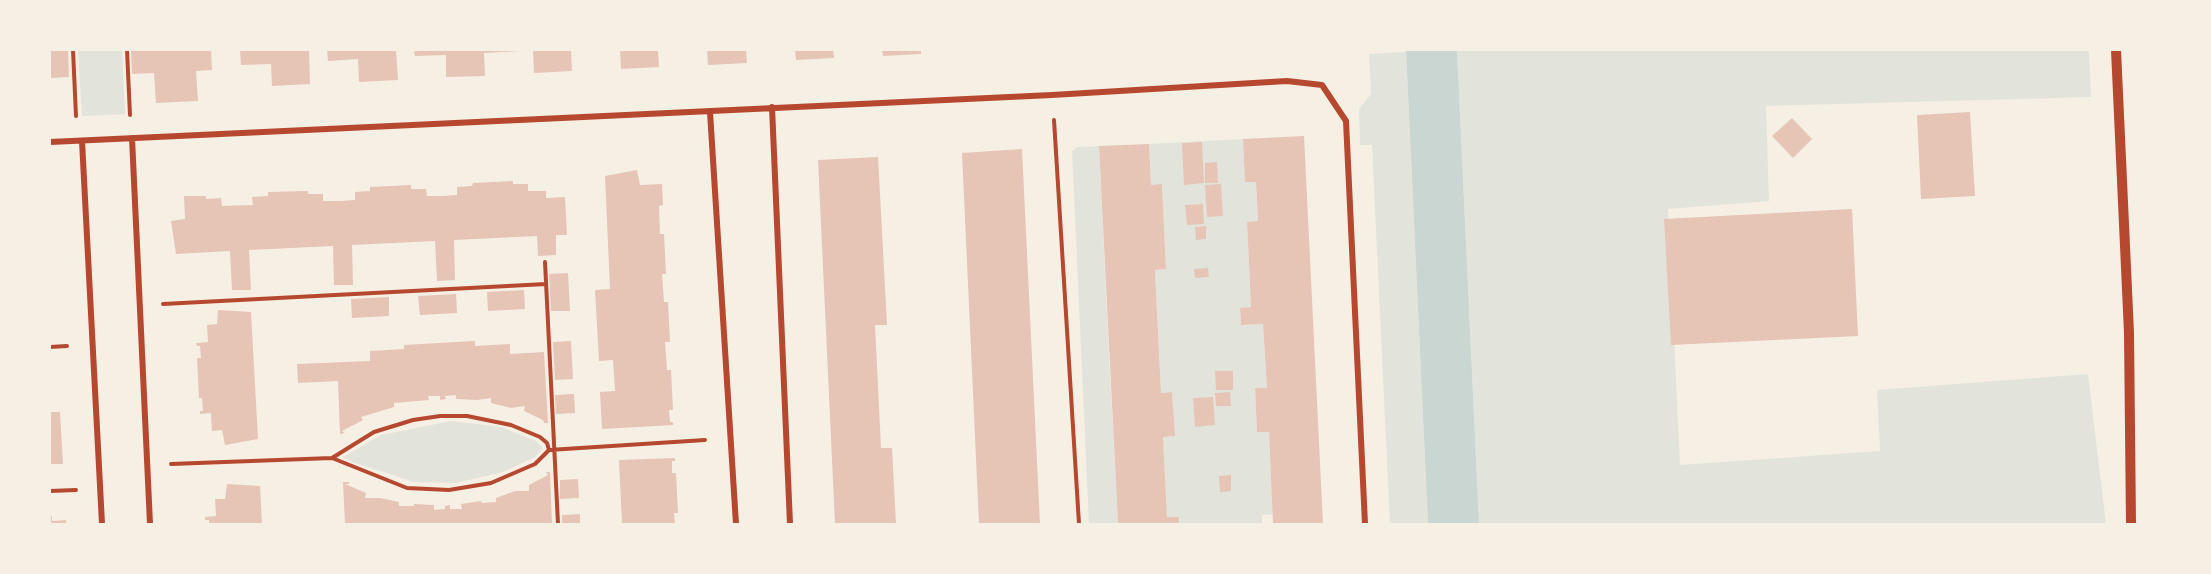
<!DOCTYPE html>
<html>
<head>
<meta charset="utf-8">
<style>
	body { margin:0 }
	#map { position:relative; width:2211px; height:574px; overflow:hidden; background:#f6efe4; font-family:"Fira Sans",sans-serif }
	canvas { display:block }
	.frame { position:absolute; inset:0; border:51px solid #f6efe4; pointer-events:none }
</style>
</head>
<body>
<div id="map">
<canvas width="2211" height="574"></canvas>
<div class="frame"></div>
</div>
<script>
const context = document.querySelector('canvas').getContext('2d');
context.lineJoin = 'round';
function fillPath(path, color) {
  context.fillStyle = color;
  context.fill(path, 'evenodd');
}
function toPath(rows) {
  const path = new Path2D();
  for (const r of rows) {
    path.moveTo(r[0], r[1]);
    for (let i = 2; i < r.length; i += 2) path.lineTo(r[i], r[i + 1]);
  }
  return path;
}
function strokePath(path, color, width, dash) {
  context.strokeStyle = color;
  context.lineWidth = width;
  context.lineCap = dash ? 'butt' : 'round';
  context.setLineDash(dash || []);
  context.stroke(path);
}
fillPath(toPath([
	[78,50,122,50,125,114,82,116],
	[1457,50,2089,50,2091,97,1766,106,1769,201,1668,209,1680,465,1880,451,1877,390,2088,374,2106,524,1479,524],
	[1406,52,1428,524,1390,524,1372,145,1360,145,1359,109,1371,94,1369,54],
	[1243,139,1245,182,1256,182,1258,221,1247,222,1251,307,1240,309,1241,325,1263,324,1267,388,1255,389,1257,431,1269,432,1273,514,1262,515,1262,524,1179,524,1178,517,1167,517,1163,437,1174,436,1172,392,1161,393,1155,270,1166,269,1162,185,1151,185,1149,144],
	[1099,146,1109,355,1118,524,1089,524,1072,151,1077,147],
	[451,421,501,427,536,441,543,448,535,457,503,472,456,483,414,482,352,462,343,457,381,435]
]), '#e2e4dc');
fillPath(toPath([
	[1406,50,1457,50,1479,524,1428,524]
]), '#c9d6d2');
fillPath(toPath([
	[50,50,68,50,69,77,50,78],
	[131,50,211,50,212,70,196,71,198,101,156,103,154,73,132,74],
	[240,50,309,50,310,84,272,86,271,64,241,65],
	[327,50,396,50,398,80,359,82,358,59,328,61],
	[414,50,521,50,521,51,484,53,485,76,446,77,446,55,415,56],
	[533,50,571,50,572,71,534,73],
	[620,50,658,50,659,67,621,69],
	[707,50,746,50,747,63,708,65],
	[795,50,833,50,834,58,796,60],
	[882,50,921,50,921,54,883,56],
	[1970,112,1975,196,1921,199,1917,115],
	[1792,118,1812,139,1793,158,1772,136],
	[1304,136,1323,524,1273,524,1269,432,1257,432,1255,388,1267,388,1263,324,1241,325,1240,308,1251,307,1247,222,1258,221,1256,182,1245,182,1243,139],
	[1202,142,1204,183,1184,185,1182,143],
	[1149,144,1151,185,1162,184,1166,269,1155,270,1161,393,1172,392,1175,436,1163,437,1167,517,1179,517,1179,524,1118,524,1099,146],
	[1022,149,1040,524,979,524,962,153],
	[878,157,887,325,875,325,881,448,892,448,896,524,835,524,818,160],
	[1217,162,1218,183,1205,183,1205,163],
	[637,170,640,185,662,184,663,205,659,206,660,234,664,234,666,274,662,274,664,302,668,302,670,342,665,342,667,370,671,370,673,410,669,410,670,422,673,422,673,425,602,429,600,392,615,391,613,360,599,361,597,325,595,290,610,289,605,176],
	[513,181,513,184,528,184,528,191,546,191,546,198,565,197,567,235,556,235,556,255,538,256,537,236,454,240,455,280,437,281,435,241,352,245,353,285,334,285,333,246,249,250,251,290,232,290,230,251,176,254,171,221,185,219,184,196,206,196,206,199,221,198,222,206,253,205,252,197,268,196,268,192,308,191,308,194,323,194,323,201,341,201,355,200,355,192,370,191,370,187,411,185,411,189,426,189,427,196,443,196,457,195,457,187,472,186,473,183],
	[1221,184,1223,216,1207,217,1205,185],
	[1203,204,1204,224,1187,225,1185,205],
	[1852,209,1858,336,1671,345,1664,219],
	[1206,226,1206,239,1196,240,1195,227],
	[1208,268,1209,277,1195,278,1194,269],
	[568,273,570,311,551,311,549,274],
	[524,290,525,309,488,311,487,292],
	[456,294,457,313,420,315,418,296],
	[389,297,389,316,352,318,351,299],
	[218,310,251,312,258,439,225,445,222,430,212,431,211,413,200,414,200,411,203,411,202,398,199,398,197,358,201,358,200,346,197,346,196,343,208,342,207,325,217,324],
	[473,341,475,341,475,346,510,344,510,354,544,352,548,423,544,423,543,420,524,411,525,406,511,408,491,403,491,398,477,400,456,399,456,395,445,396,446,399,440,400,440,396,428,396,429,400,394,403,394,407,361,417,363,420,342,431,345,433,340,434,338,381,298,383,297,364,370,361,370,351,404,349,404,345],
	[571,341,573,379,555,380,553,342],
	[1215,371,1233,371,1233,390,1216,390],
	[1230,392,1231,406,1216,406,1215,393],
	[574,394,575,413,556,414,555,395],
	[1213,397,1215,425,1195,427,1193,398],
	[50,412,60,412,63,464,50,464],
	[675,458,675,461,672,461,672,473,676,473,678,513,674,513,675,524,622,524,619,460],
	[546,472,550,472,552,524,345,524,343,482,349,482,349,484,345,484,366,493,365,498,380,498,399,502,399,506,414,506,414,504,434,505,434,510,445,509,445,506,450,505,450,509,462,509,461,504,481,501,482,503,496,502,496,498,515,491,529,491,529,485,548,475],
	[1231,475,1231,491,1220,492,1219,476],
	[578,479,579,498,560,499,560,480],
	[227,484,260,486,262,524,209,524,209,520,205,520,205,517,216,516,215,499,225,499],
	[580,514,580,524,562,524,562,515],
	[52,516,52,521,66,520,66,524,50,524,50,517]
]), '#e6c5b7');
strokePath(toPath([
	[73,50,76,116],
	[127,50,130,115],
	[1054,120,1079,524],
	[545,262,558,524],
	[163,304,546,284],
	[50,347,67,346],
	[332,458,374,432,413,420,440,416,467,416,511,425,540,437,547,443,549,450],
	[171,464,332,458,407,488,449,490,491,483,535,464,549,450,705,440],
	[50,491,76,490]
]), '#b5482f', 4);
strokePath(toPath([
	[772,107,790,524],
	[710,112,736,524],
	[132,138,150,524],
	[82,141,102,524],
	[50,142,1052,95,1287,81,1322,85,1346,121,1365,524]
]), '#b5482f', 6);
strokePath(toPath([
	[2116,50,2129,333,2131,524]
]), '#b5482f', 10);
</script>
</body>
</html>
